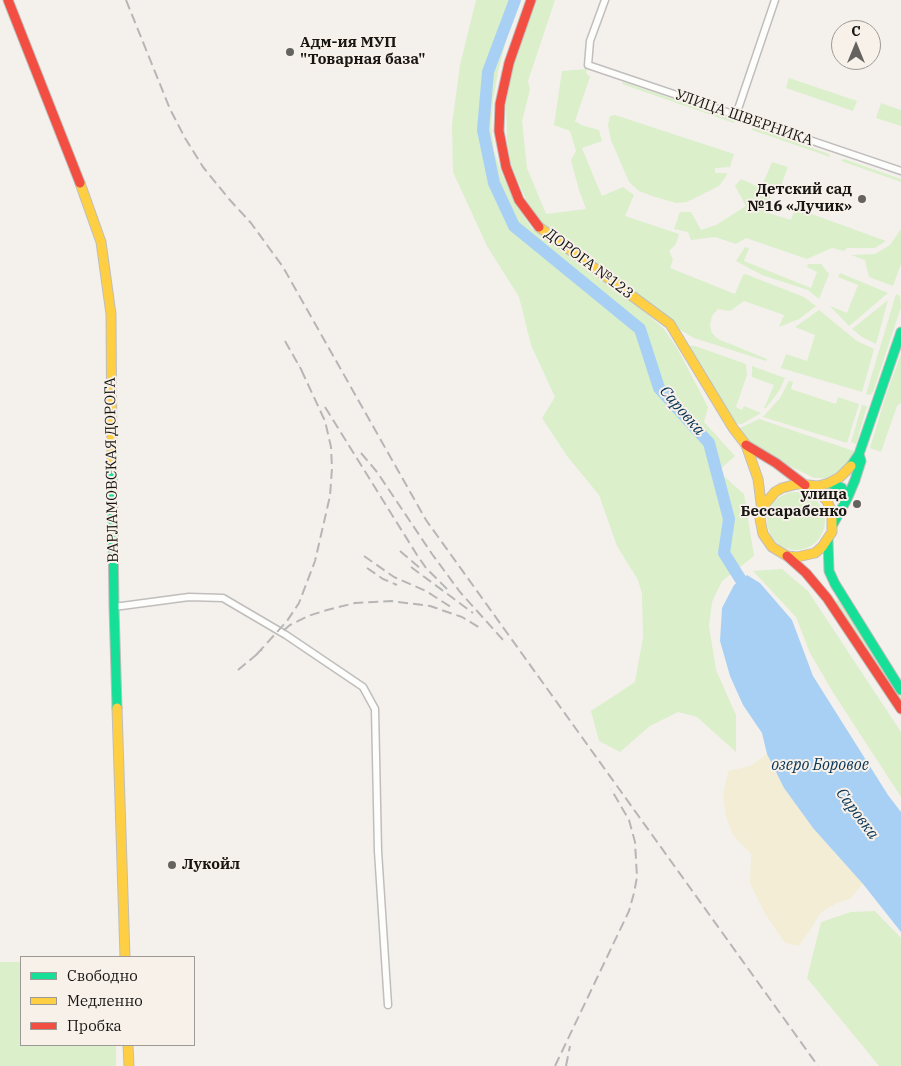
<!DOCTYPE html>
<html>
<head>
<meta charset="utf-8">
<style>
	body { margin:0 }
	#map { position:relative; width:901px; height:1066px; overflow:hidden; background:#f4f1ed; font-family:"IBM Plex Serif",serif }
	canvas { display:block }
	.legend { position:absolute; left:20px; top:956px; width:175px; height:90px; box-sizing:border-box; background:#f7f1ea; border:1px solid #9d9994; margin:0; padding:6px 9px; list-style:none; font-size:15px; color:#171613 }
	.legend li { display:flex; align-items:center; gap:10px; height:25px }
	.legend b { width:25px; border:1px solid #9d9994 }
	.north { position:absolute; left:831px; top:20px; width:50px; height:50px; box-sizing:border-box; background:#f7f1ea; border:1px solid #9d9994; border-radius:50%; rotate:0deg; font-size:14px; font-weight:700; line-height:20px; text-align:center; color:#171613 }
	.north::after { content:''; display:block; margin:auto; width:18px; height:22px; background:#64635f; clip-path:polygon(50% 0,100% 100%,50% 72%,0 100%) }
</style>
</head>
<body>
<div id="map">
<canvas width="901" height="1066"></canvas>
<ul class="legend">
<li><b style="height:6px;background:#16e098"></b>Свободно</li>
<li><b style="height:6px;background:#ffcf43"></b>Медленно</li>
<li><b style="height:6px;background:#f24e42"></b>Пробка</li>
</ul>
<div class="north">С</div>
</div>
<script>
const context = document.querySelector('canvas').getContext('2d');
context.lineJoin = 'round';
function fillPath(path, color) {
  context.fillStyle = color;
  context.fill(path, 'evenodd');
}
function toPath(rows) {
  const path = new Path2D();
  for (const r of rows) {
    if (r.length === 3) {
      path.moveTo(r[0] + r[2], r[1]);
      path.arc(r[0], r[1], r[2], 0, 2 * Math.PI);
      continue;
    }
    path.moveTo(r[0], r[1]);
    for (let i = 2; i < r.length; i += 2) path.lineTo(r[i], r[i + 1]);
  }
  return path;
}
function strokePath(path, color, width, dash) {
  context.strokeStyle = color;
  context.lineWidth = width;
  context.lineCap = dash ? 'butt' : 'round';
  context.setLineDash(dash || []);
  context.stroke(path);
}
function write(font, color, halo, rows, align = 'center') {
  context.font = font + ' "IBM Plex Serif",serif';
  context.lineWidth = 4;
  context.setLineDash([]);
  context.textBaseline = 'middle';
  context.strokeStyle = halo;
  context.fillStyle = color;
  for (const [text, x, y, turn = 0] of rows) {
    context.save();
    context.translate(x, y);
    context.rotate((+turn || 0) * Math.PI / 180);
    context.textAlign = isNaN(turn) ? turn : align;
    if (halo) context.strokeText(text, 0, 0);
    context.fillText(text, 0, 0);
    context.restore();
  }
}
fillPath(toPath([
	[476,0,520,0,508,32,498,72,493,101,491,126,494,151,501,172,510,192,531,228,632,301,664,329,677,348,708,407,704,422,735,456,718,471,744,494,754,556,722,581,712,602,709,626,716,670,736,715,736,752,697,717,678,712,650,726,620,752,599,741,591,711,635,682,643,637,642,594,638,580,617,546,599,495,567,456,542,418,555,397,531,345,519,297,487,246,453,172,452,125,460,65],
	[535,0,555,0,528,81,530,90,522,121,527,168,546,214,586,209,579,190,571,160,576,151,570,131,554,125,562,71,587,69,586,73,590,77,575,121,581,125,599,130,602,141,582,148,595,180,602,196,623,187,634,195,625,216,679,234,676,244,669,251,673,259,670,268,735,294,743,275,745,274,804,297,816,306,799,319,779,327,784,315,744,301,730,311,718,309,712,316,710,325,712,333,718,339,767,359,766,361,694,338,677,328,543,226,527,202,511,165,507,140,506,103,514,62],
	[789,78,857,101,853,111,786,88],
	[623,82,735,120,734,123,622,84],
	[881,103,901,110,901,126,876,118],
	[615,115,734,154,730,167,715,168,715,173,726,173,727,175,719,186,687,202,676,203,652,196,639,191,629,182,611,140,608,125,610,116],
	[753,127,829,154,830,157,752,130],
	[844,159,901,179,901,182,841,161],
	[772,162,788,167,780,188,774,186,765,212,791,220,795,208,886,241,875,248,847,248,844,251,832,248,807,259,746,238,736,244,715,237,691,240,688,232,674,229,680,212,691,212,701,230,716,225,746,206,735,186,741,179,761,188],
	[901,229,901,264,893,286,869,277,865,260,851,255,875,254,890,245],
	[745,247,749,248,744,261,811,288,817,272,807,267,808,264,821,264,829,274,819,299,808,290,762,275,736,261],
	[840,273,888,293,849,326,830,306,847,313,858,285,838,277],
	[896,294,900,296,901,307,873,392,870,395,866,394],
	[888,300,876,344,862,337,852,329],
	[819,310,857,341,874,349,862,392,781,368,786,354,807,361,815,335,795,327],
	[686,346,695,346,746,364,747,375,736,407,742,410,744,406,761,413,742,424,733,423],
	[901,354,901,403,897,406,881,452,870,448,886,395],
	[752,366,785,378,779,391,766,408,764,408,774,385,752,377],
	[789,381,793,382,791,389,836,404,838,397,859,404,847,443,763,417,780,398],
	[862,405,867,406,856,444,851,442],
	[759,419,854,451,852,457,845,468,834,476,828,478,814,478,768,455,744,439,738,429],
	[796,521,29],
	[782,569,808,591,901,732,901,797,834,694,810,653,796,617,753,571],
	[838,600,901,695,901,703,835,602],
	[875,911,901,938,901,1066,879,1066,807,978,821,922,851,912],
	[0,962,21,962,21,1045,116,1045,116,1066,0,1066]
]), '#daefca');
fillPath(toPath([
	[767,754,784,788,813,828,863,884,850,899,837,903,820,913,811,929,799,946,785,943,764,912,750,884,751,854,733,835,726,817,723,796,728,771,750,766]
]), '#f3edd6');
fillPath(toPath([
	[747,575,760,583,792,620,813,676,888,795,901,812,901,932,863,884,813,828,784,788,767,754,762,733,743,705,730,676,720,641,722,608,734,585]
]), '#a8d0f5');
strokePath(toPath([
	[515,0,488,72,483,130,494,183,514,226,640,329,659,388,709,443,729,519,724,553,746,588,748,595]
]), '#a8d0f5', 12);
const street = toPath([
	[605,0,590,41,588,65,901,171],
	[736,115,775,0],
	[114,607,189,597,223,598,286,635,363,687,375,709,378,851,388,1005]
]);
const fast = toPath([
	[112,459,114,607,117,708],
	[851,466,859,454,901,332],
	[829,483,842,488,847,499],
	[833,524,847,499,855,480,861,461,859,454],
	[828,540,829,571,835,584,901,690]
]);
const slow = toPath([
	[80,183,101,242,111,314,112,459],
	[539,227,670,324,733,428,746,445,758,479,762,511],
	[808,486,819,492,827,501,832,512,832,532,822,547,815,553,797,557,787,556,772,547,763,534,760,519,765,504,775,492,782,488,797,484,818,486,829,483,840,477,851,466],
	[117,708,125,957],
	[128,1045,129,1066]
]);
const jam = toPath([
	[8,0,80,183],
	[531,0,509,63,500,104,499,131,506,167,519,200,539,227],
	[746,445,776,463,805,485],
	[787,556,806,573,827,598,901,709]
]);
strokePath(street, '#c0bebc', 9);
strokePath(fast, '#c0bebc', 11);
strokePath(slow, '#c0bebc', 11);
strokePath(jam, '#c0bebc', 11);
strokePath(street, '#fdfdfc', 6);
strokePath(fast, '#16e098', 9);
strokePath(slow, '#ffcf43', 9);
strokePath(jam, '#f24e42', 9);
strokePath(toPath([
	[126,0,170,109,185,138,203,167,229,199,251,223,283,267,426,520,818,1066],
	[285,341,302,371],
	[325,407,417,555,426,568,447,589],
	[361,453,377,472,432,554,460,592,504,641],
	[400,551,421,569],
	[364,556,394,577,426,591,454,609],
	[411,567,473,613],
	[367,568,383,579,397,585],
	[284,630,290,625,308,616,327,610,355,603,391,601,430,606,462,617,480,628],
	[257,654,287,621,299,603,315,561,330,496,332,468,331,447,325,421,299,365],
	[238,670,262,650],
	[555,1066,629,911,634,893,637,877,635,842,629,820,611,789],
	[566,1066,570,1046]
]), '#b7b6b6', 2, [10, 5]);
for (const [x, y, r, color] of [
	[290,52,5,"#64635f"],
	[862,199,5,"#64635f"],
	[857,504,5,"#64635f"],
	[172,865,5,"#64635f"]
]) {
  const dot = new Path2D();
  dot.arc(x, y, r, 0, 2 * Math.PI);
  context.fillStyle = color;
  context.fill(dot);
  strokePath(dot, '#f7f1ea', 2);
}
write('bold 15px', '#171613', '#f7f1ea', [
	["Адм-ия МУП",300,43],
	["\"Товарная база\"",300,60],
	["Детский сад",852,190,"right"],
	["№16 «Лучик»",852,207,"right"],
	["улица",847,495,"right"],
	["Бессарабенко",847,512,"right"],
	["Лукойл",182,865]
], 'left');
write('15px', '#171613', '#f7f1ea', [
	["УЛИЦА ШВЕРНИКА",744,118,19],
	["ДОРОГА №123",589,264,37],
	["ВАРЛАМОВСКАЯ ДОРОГА",112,470,-91]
]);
write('italic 16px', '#083557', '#f7f1ea', [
	["Саровка",682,411,49],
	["озеро Боровое",820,765],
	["Саровка",857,814,53]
]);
</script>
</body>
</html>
